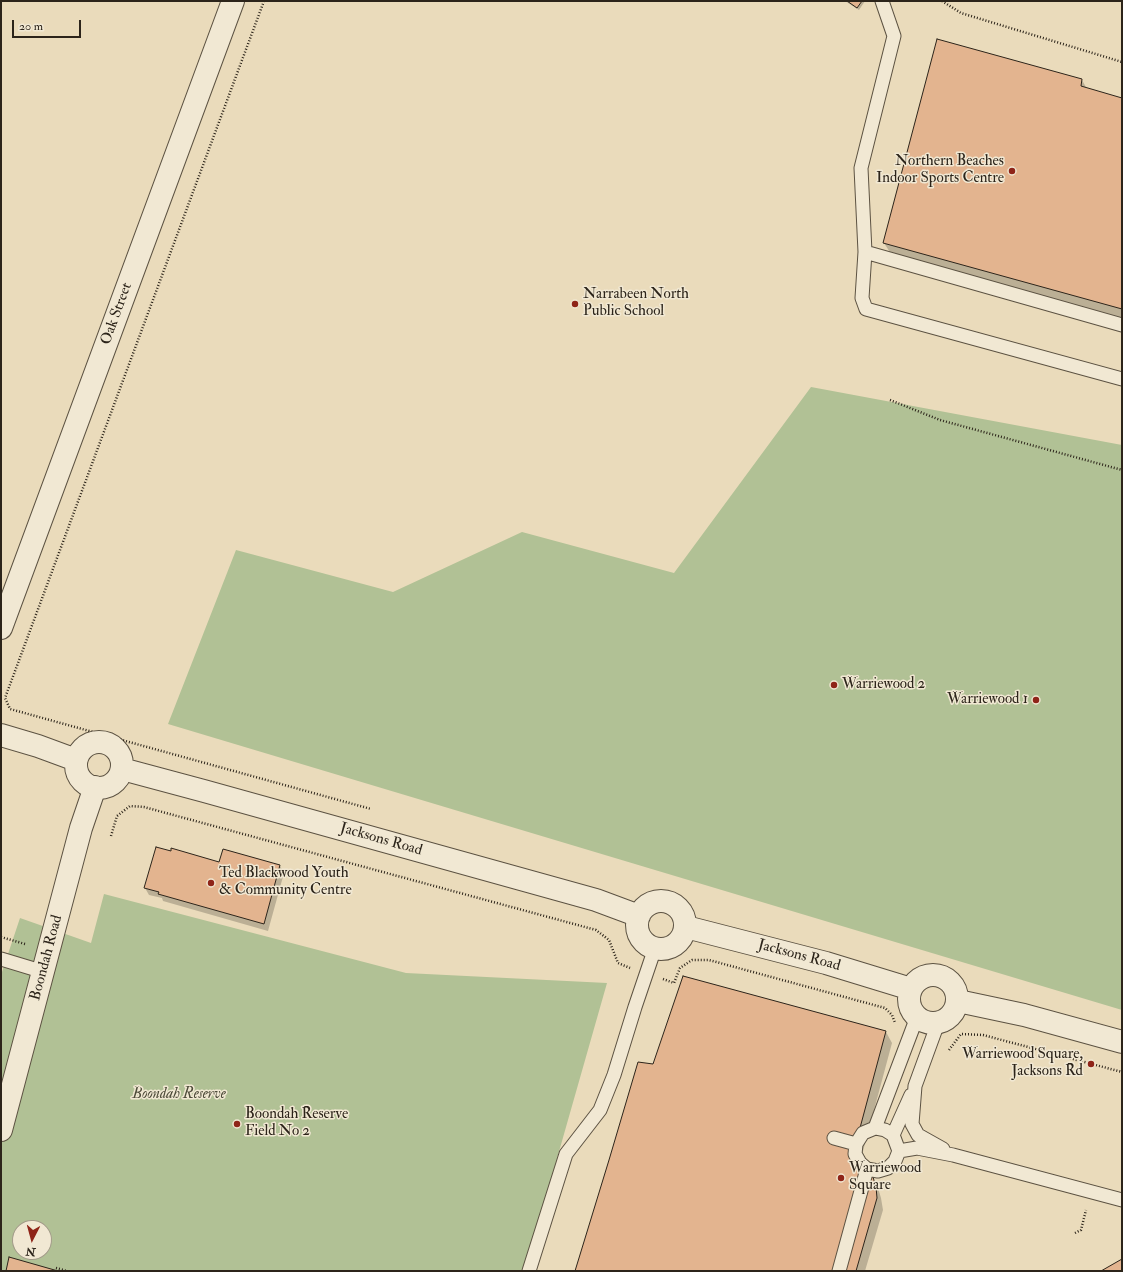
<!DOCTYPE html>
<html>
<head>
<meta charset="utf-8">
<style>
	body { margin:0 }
	#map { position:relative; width:1123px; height:1272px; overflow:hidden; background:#eadbbb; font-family:"IM FELL Double Pica",serif }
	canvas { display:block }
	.frame { position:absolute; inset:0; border:2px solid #2c241a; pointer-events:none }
	.north { position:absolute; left:12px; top:1220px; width:40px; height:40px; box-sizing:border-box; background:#f1e8d3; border:1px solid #a29a89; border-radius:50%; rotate:186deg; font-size:11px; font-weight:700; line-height:16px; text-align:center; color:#2c241a }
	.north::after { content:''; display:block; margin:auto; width:14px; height:18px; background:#8f2418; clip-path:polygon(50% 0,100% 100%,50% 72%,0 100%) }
	.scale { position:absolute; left:12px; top:20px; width:69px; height:18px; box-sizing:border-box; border:2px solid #2c241a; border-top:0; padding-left:5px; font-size:12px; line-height:14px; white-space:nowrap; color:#2c241a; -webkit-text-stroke:3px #f1e8d3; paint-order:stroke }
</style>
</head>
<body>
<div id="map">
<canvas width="1123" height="1272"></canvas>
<div class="frame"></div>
<div class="north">N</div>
<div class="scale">20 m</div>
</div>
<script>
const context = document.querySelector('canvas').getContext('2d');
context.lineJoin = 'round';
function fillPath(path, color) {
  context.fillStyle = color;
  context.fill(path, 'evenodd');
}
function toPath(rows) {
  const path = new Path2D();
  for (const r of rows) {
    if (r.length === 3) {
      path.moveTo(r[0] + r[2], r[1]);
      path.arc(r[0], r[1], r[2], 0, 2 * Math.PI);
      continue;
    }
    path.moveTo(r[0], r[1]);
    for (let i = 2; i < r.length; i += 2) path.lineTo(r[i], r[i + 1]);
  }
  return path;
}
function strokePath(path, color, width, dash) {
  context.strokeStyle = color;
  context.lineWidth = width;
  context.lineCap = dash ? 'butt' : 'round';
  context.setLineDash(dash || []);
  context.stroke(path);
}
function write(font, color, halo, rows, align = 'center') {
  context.font = font + ' "IM FELL Double Pica",serif';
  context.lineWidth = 3;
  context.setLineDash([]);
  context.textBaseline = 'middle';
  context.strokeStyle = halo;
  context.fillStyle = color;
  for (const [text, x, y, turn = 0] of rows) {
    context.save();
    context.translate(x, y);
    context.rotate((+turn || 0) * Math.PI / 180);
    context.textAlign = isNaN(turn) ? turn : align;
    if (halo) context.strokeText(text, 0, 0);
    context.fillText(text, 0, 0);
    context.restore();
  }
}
fillPath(toPath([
	[811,387,1122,445,1122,1010,168,724,236,550,393,592,522,532,674,573],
	[104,894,406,973,607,983,525,1271,1,1271,1,975,20,918,91,943],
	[20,1228,44,1228,44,1252,20,1252]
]), '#b1c195');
fillPath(toPath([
	[845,1,865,1,859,10],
	[1082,80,1087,89,1122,99,1122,321,893,257,884,243],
	[223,850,280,866,284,873,268,931,163,901,162,898,149,895,145,888,220,863],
	[684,977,886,1032,892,1043,859,1166,872,1177,878,1188,881,1198,883,1210,865,1271,576,1271,653,1065]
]), '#0003');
const building = toPath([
	[847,1,862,1,857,8,847,1],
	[937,39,1082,79,1081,86,1122,98,1122,309,883,243,937,39],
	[156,847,171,851,171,848,219,862,223,849,280,865,264,924,158,894,159,892,144,888,156,847],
	[683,976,886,1031,853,1154,873,1177,876,1187,877,1198,856,1271,575,1271,609,1160,638,1062,653,1064,683,976],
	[9,1257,58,1271,6,1271,9,1257],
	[1122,1259,1122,1271,1101,1271,1122,1259]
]);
fillPath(building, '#e3b48f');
strokePath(building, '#2c241a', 1);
const service = toPath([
	[882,1,894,36,861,168,865,252,862,298,866,309,1122,379],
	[865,252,1122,325],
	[1,959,44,972],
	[938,1023,915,1086,912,1124,918,1135,943,1149],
	[875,1128,885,1130,893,1135,899,1151,895,1161,888,1168,878,1171,867,1169,860,1163,855,1154,856,1144,863,1133,875,1128,917,1017],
	[893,1135,911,1095],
	[834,1138,856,1144],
	[899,1151,917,1148,953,1155,1122,1200],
	[529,1271,566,1154,600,1110,614,1075,635,1007,655,948],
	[839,1271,867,1169]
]);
const minor = toPath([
	[1,628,233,1],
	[1,1130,81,828,95,787]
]);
const tertiary = toPath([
	[1,735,38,746,76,760],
	[99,765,23],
	[122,769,204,791,596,900,639,916],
	[661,925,24],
	[686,927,826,963,911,989],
	[933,999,24],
	[958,1001,1024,1015,1122,1042]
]);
strokePath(service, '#5c5242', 15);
strokePath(minor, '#5c5242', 24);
strokePath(tertiary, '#5c5242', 24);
strokePath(toPath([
	[264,1,5,698,10,709,371,809],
	[942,1,961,13,1122,62],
	[890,400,940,420,1122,470],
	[111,836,117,816,130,806,144,807,596,930,609,940,618,963,630,968],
	[1,937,25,944],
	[663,979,674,983,680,968,692,960,709,960,885,1008,892,1015,895,1023],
	[949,1050,961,1034,983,1035,1122,1072],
	[1075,1233,1081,1230,1086,1210],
	[56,1268,67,1271]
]), '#2c241a', 2.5, [1, 2]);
strokePath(service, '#f1e8d3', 13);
strokePath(minor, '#f1e8d3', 22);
strokePath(tertiary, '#f1e8d3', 22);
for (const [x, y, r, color] of [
	[1012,171,4,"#8f2418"],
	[575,304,4,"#8f2418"],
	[834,685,4,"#8f2418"],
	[1036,700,4,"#8f2418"],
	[211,883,4,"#8f2418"],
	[1091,1064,4,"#8f2418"],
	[237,1124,4,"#8f2418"],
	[841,1178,4,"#8f2418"]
]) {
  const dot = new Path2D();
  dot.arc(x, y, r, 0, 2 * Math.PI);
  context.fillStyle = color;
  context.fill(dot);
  strokePath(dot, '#f1e8d3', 1.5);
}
write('15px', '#2c241a', '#f1e8d3', [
	["Northern Beaches",1004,162,"right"],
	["Indoor Sports Centre",1004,179,"right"],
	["Narrabeen North",583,295],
	["Public School",583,312],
	["Warriewood 2",842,685],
	["Warriewood 1",1028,700,"right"],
	["Ted Blackwood Youth",219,874],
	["& Community Centre",219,891],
	["Warriewood Square,",1083,1055,"right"],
	["Jacksons Rd",1083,1072,"right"],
	["Boondah Reserve",245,1115],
	["Field No 2",245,1132],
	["Warriewood",849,1169],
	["Square",849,1186]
], 'left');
write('15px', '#2c241a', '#f1e8d3', [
	["Oak Street",117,314,-70],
	["Jacksons Road",381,840,16],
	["Jacksons Road",799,956,15],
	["Boondah Road",47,958,-75]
]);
write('italic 15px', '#4d4b39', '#f1e8d3', [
	["Boondah Reserve",179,1095]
]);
</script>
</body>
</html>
